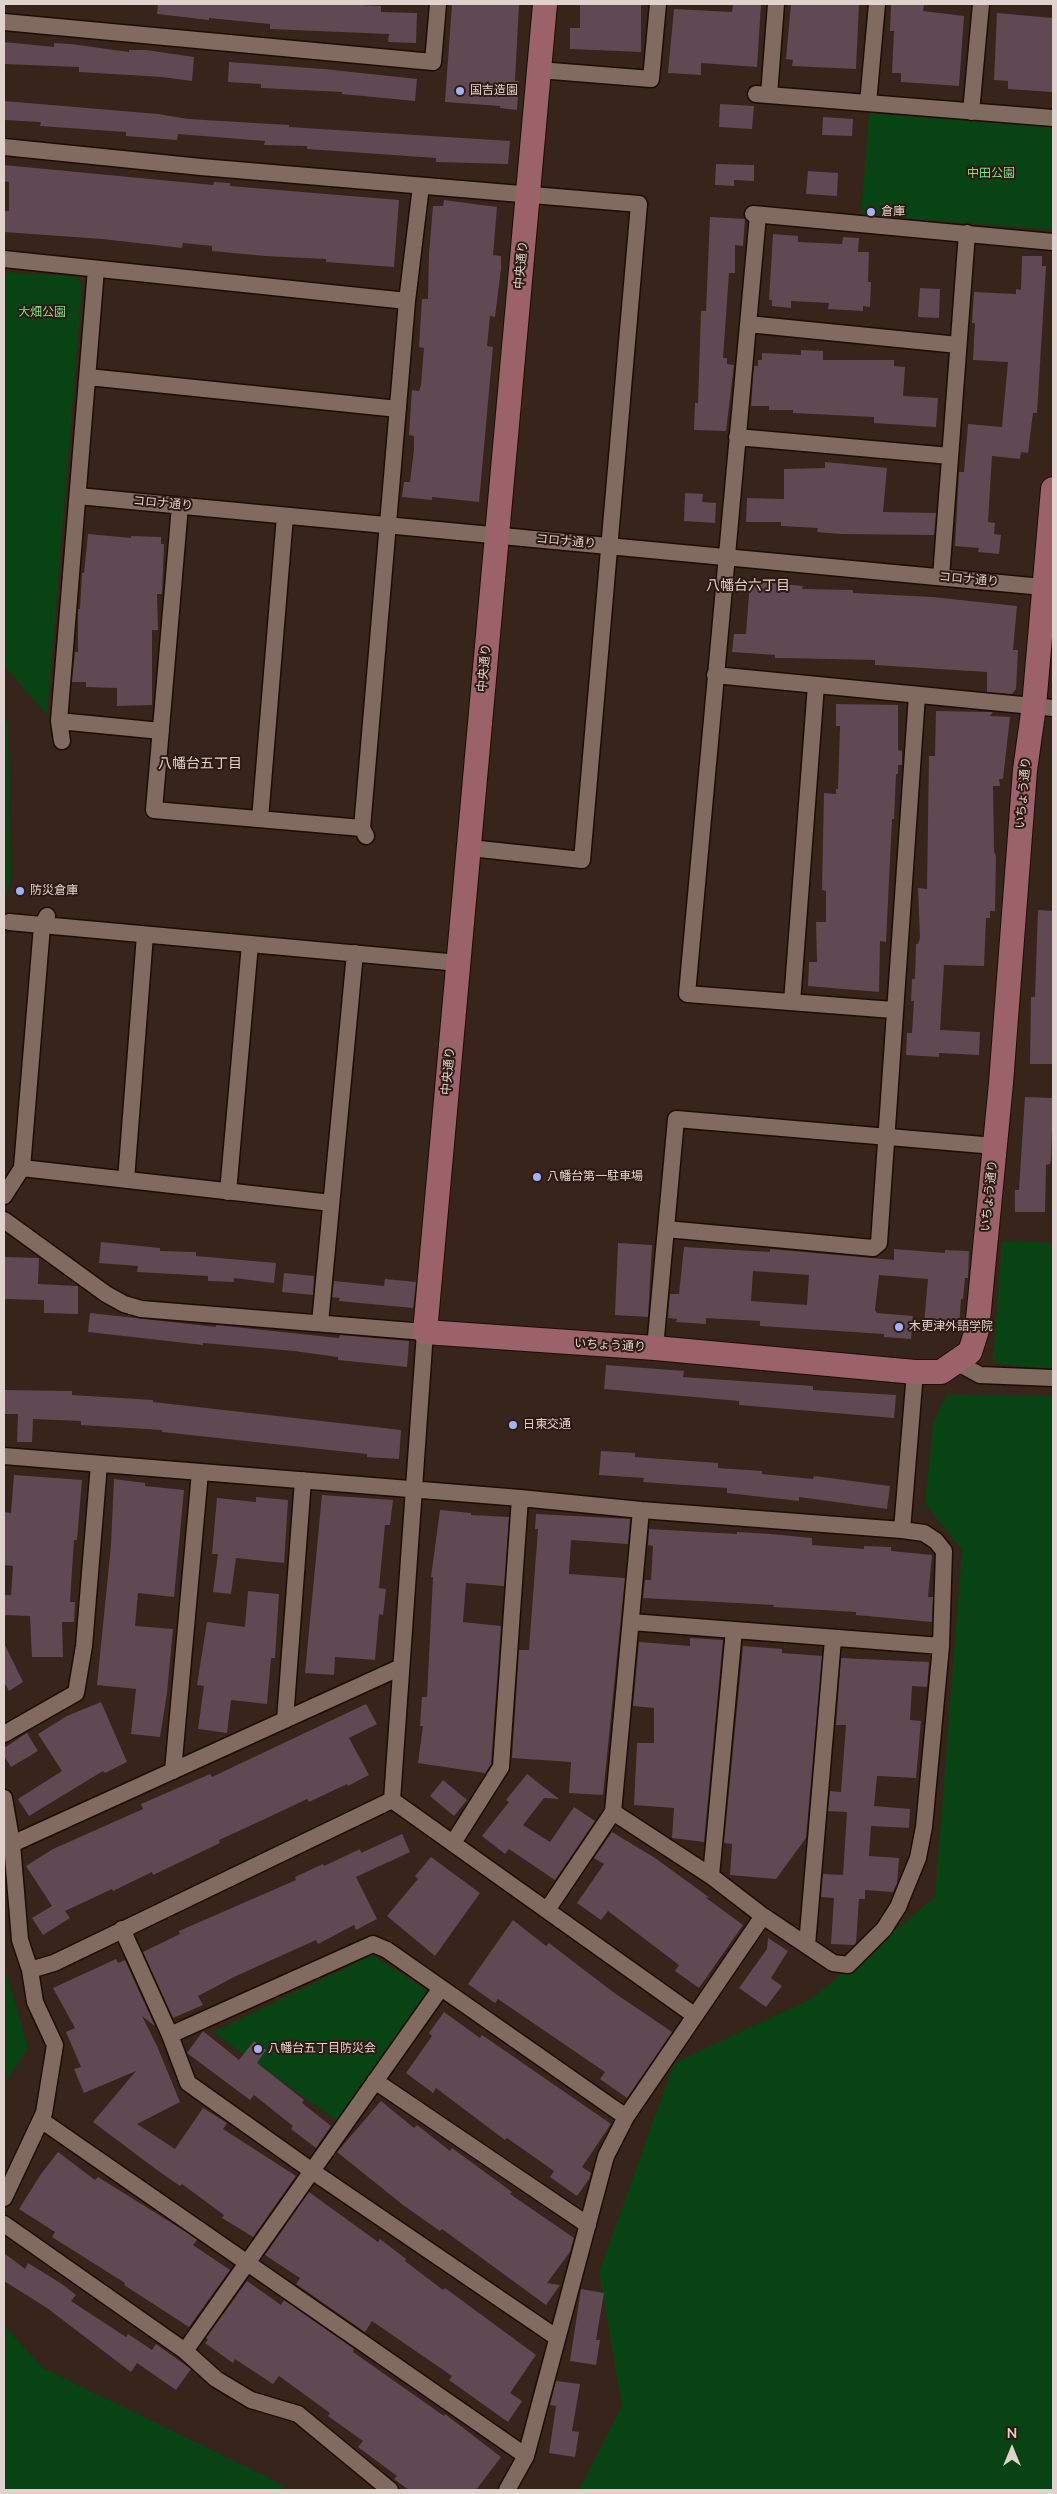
<!DOCTYPE html>
<html>
<head>
<meta charset="utf-8">
<style>
	body { margin:0 }
	#map { position:relative; width:1057px; height:2494px; overflow:hidden; background:#37241a; font-family:"Nunito Sans",sans-serif }
	canvas { display:block }
	.frame { position:absolute; inset:0; border:5px solid #e0d2cc; pointer-events:none }
	.north { position:absolute; left:987px; top:2424px; width:50px; height:50px; -webkit-text-stroke:4px #2d1a11; paint-order:stroke; rotate:0deg; font-size:14px; font-weight:700; line-height:20px; text-align:center; color:#e0d2cc }
	.north::after { content:''; display:block; margin:auto; width:18px; height:22px; background:#e0d2cc; clip-path:polygon(50% 0,100% 100%,50% 72%,0 100%) }
</style>
</head>
<body>
<div id="map">
<canvas width="1057" height="2494"></canvas>
<div class="frame"></div>
<div class="north">N</div>
</div>
<script>
const context = document.querySelector('canvas').getContext('2d');
context.lineJoin = 'round';
function fillPath(path, color) {
  context.fillStyle = color;
  context.fill(path, 'evenodd');
}
function toPath(rows) {
  const path = new Path2D();
  for (const r of rows) {
    path.moveTo(r[0], r[1]);
    for (let i = 2; i < r.length; i += 2) path.lineTo(r[i], r[i + 1]);
  }
  return path;
}
function strokePath(path, color, width, dash) {
  context.strokeStyle = color;
  context.lineWidth = width;
  context.lineCap = dash ? 'butt' : 'round';
  context.setLineDash(dash || []);
  context.stroke(path);
}
function write(font, color, halo, rows, align = 'center') {
  context.font = font + ' "Nunito Sans","Noto Sans JP",sans-serif';
  context.lineWidth = 4;
  context.setLineDash([]);
  context.textBaseline = 'middle';
  context.strokeStyle = halo;
  context.fillStyle = color;
  for (const [text, x, y, turn = 0] of rows) {
    context.save();
    context.translate(x, y);
    context.rotate((+turn || 0) * Math.PI / 180);
    context.textAlign = isNaN(turn) ? turn : align;
    if (halo) context.strokeText(text, 0, 0);
    context.fillText(text, 0, 0);
    context.restore();
  }
}
fillPath(toPath([
	[869,113,1053,127,1053,230,861,215],
	[4,272,76,276,82,285,47,715,4,666],
	[4,713,8,724,11,881,4,902],
	[1002,1241,1053,1243,1053,1369,998,1364,993,1360],
	[947,1395,1053,1396,1053,2490,579,2490,622,2406,599,2272,674,2063,811,1999,935,1897,962,1550,925,1504,933,1423],
	[372,1955,429,1991,337,2121,213,2032],
	[4,1965,28,2048,4,2083],
	[4,2326,43,2368,277,2482,286,2490,4,2490]
]), '#084413');
fillPath(toPath([
	[158,4,338,4,381,6,381,12,417,13,416,43,388,42,389,34,270,29,270,24,209,18,209,20,157,14],
	[452,4,519,4,515,81,519,81,517,110,500,108,500,106,445,102],
	[580,4,641,4,641,52,570,49,570,28,580,28],
	[733,4,761,4,757,67,701,63,701,75,668,73,674,9,732,12],
	[791,4,859,4,856,69,792,66,793,60,786,59],
	[891,4,924,5,923,11,964,16,959,86,901,82,901,73,892,73,894,31,890,31],
	[997,13,1053,18,1052,92,1008,89,1008,81,994,80],
	[4,42,54,47,54,43,71,44,129,52,129,50,146,50,194,57,192,81,162,77,79,72,79,67,4,64],
	[229,62,324,69,417,79,415,101,342,94,342,92,261,88,261,84,228,82],
	[4,101,158,114,188,119,289,125,289,127,510,141,508,164,436,162,436,158,307,149,307,146,264,145,265,141,178,134,177,140,126,136,126,132,40,126,41,122,4,120],
	[720,104,754,106,752,129,719,127],
	[823,117,853,119,852,136,822,135],
	[716,164,754,165,754,181,734,180,734,186,715,185],
	[4,165,213,185,214,182,230,183,230,186,399,200,394,267,326,262,326,259,265,256,212,251,212,246,183,243,182,248,102,239,4,232,4,211,9,211,9,182,4,181],
	[808,171,838,173,837,196,806,194],
	[444,200,497,207,493,255,501,256,501,269,495,317,490,316,487,346,493,347,479,502,432,497,432,500,402,497,404,482,410,482,414,450,414,436,409,435,412,390,419,391,421,385,424,348,419,347,422,299,428,299,429,254,433,206,443,206],
	[710,217,745,219,743,246,735,245,735,273,729,273,723,358,727,358,727,364,734,365,726,431,694,430,695,403,698,403,701,311,706,311],
	[773,234,798,236,798,242,842,244,843,237,859,238,858,252,869,252,868,282,871,282,870,307,863,306,863,311,828,309,829,303,791,301,791,308,772,306,772,300,769,300],
	[1022,256,1042,256,1042,266,1046,266,1037,413,1033,413,1028,453,1021,452,1020,459,992,456,988,522,995,523,994,534,1001,535,999,554,978,552,979,548,955,546,959,472,964,472,968,424,1002,427,1008,362,973,360,975,323,972,323,974,292,1016,294,1016,289,1021,290],
	[920,288,940,289,939,318,918,317],
	[801,350,823,351,823,360,894,360,894,366,905,367,903,396,938,398,936,427,874,423,874,417,793,413,793,410,769,410,769,406,751,406,754,366,758,366,758,360,762,360,762,353,801,355],
	[825,462,887,468,883,512,936,513,934,535,841,534,817,532,818,528,781,526,781,522,746,522,747,498,784,499,784,469,825,468],
	[685,493,703,494,702,502,716,503,715,523,684,521],
	[88,534,131,538,131,536,161,537,161,544,164,544,162,594,157,594,158,630,152,630,152,705,117,706,117,688,86,687,86,682,72,682,75,652,78,652,78,609,80,609,82,573,84,573],
	[750,581,803,586,802,589,853,590,853,593,932,597,1017,606,1013,650,1018,650,1016,689,1012,694,987,692,987,672,875,665,875,660,784,658,775,658,775,655,732,652,734,634,746,634],
	[836,704,898,705,898,750,902,751,902,765,898,765,898,774,896,774,894,819,892,819,886,942,880,941,879,992,808,986,809,962,817,962,816,922,826,922,826,891,822,890,824,793,836,794,836,789,838,789,840,726,836,726],
	[936,711,987,712,993,712,990,716,1010,717,1003,779,999,779,1000,786,993,786,994,851,996,856,995,911,990,911,990,918,986,918,984,966,944,965,940,1030,980,1032,979,1055,939,1053,939,1057,906,1055,907,1033,912,1033,914,1001,911,1001,912,979,915,979,916,944,918,944,920,938,918,888,927,889,929,756,935,756],
	[1038,910,1053,911,1053,1064,1030,1064,1031,997,1035,997],
	[1025,1097,1053,1098,1051,1160,1050,1164,1046,1165,1045,1212,1015,1212,1015,1190,1019,1190],
	[101,1242,160,1248,160,1251,196,1252,196,1256,276,1263,274,1283,234,1278,234,1282,208,1281,208,1276,137,1272,138,1266,99,1263],
	[618,1243,652,1245,648,1317,615,1315],
	[684,1247,770,1252,770,1249,894,1260,894,1249,945,1253,945,1250,969,1251,968,1278,965,1278,963,1299,961,1299,959,1327,924,1324,928,1279,879,1275,875,1310,877,1313,913,1316,911,1339,884,1337,884,1334,760,1326,760,1321,706,1318,706,1324,676,1322,677,1319,668,1318,670,1294,679,1294],
	[753,1271,809,1275,807,1305,751,1301],
	[5,1257,39,1258,38,1284,78,1286,78,1314,44,1313,44,1300,4,1299],
	[284,1273,314,1276,313,1295,282,1292],
	[385,1279,416,1282,413,1308,339,1301,340,1298,332,1297,334,1281,384,1286],
	[90,1313,216,1327,216,1325,339,1338,340,1335,409,1341,407,1367,338,1360,338,1357,294,1351,203,1343,203,1345,88,1332],
	[606,1365,684,1371,683,1377,813,1386,813,1390,896,1395,894,1418,739,1405,739,1401,604,1389],
	[4,1390,72,1391,72,1395,153,1400,153,1402,401,1430,399,1459,367,1457,367,1454,162,1432,162,1430,81,1425,81,1421,33,1419,32,1442,17,1442,18,1414,4,1414],
	[601,1451,635,1453,635,1457,718,1463,718,1468,762,1471,762,1474,813,1479,814,1476,890,1486,887,1509,799,1497,799,1501,727,1493,727,1488,643,1482,644,1478,599,1475],
	[14,1475,82,1480,77,1540,74,1540,70,1602,75,1602,74,1622,62,1622,63,1657,32,1657,30,1616,4,1615,4,1595,11,1595,13,1566,4,1565,4,1512,11,1513],
	[114,1479,145,1483,145,1486,184,1490,174,1597,138,1593,135,1626,173,1629,167,1693,160,1737,131,1734,136,1689,97,1685,111,1545],
	[322,1495,393,1500,390,1525,385,1525,379,1588,386,1589,383,1615,379,1614,375,1660,335,1657,334,1675,305,1673],
	[256,1497,288,1500,284,1563,236,1558,231,1594,213,1592,218,1554,212,1554,217,1498,256,1502],
	[440,1510,471,1513,471,1515,509,1517,504,1586,466,1583,463,1622,501,1626,491,1764,485,1773,418,1763,423,1726,420,1726,422,1697,427,1697,433,1577,431,1577],
	[536,1514,630,1519,628,1544,571,1540,569,1574,625,1578,603,1795,569,1793,571,1762,512,1758,519,1650,529,1650,538,1529,535,1529],
	[649,1529,737,1534,737,1532,771,1534,812,1538,812,1545,864,1549,864,1546,891,1547,891,1551,932,1555,928,1597,933,1597,932,1622,856,1615,856,1612,773,1607,774,1605,643,1598,645,1580,651,1580,653,1546,648,1545],
	[248,1591,279,1594,275,1658,271,1658,267,1704,231,1700,227,1733,198,1729,204,1686,197,1685,207,1622,245,1627],
	[690,1638,723,1640,704,1842,672,1838,674,1808,634,1805,637,1743,654,1743,654,1708,633,1706,639,1642,690,1646],
	[4,1643,23,1682,9,1691,4,1682],
	[743,1646,782,1649,782,1653,822,1656,806,1838,776,1879,730,1875,732,1844,724,1843],
	[841,1658,929,1662,927,1687,912,1686,910,1720,921,1721,916,1778,877,1776,874,1806,910,1809,909,1828,871,1826,869,1856,899,1858,897,1883,893,1892,865,1890,865,1899,859,1899,856,1943,854,1945,831,1944,834,1898,821,1897,823,1874,843,1875,847,1812,828,1811,830,1791,841,1792,846,1725,836,1725],
	[101,1702,127,1762,105,1773,103,1771,29,1816,18,1799,62,1771,38,1734,67,1716],
	[366,1704,377,1724,349,1738,369,1775,348,1786,347,1784,309,1802,307,1799,267,1818,219,1840,220,1843,153,1875,152,1872,113,1891,112,1889,65,1911,70,1918,43,1935,32,1918,52,1906,26,1866,53,1849,143,1809,141,1804,210,1774,212,1777],
	[27,1733,38,1751,11,1767,4,1756,4,1748],
	[527,1774,559,1799,544,1798,523,1825,550,1842,574,1807,595,1821,555,1880,509,1849,505,1854,482,1836,509,1802,506,1800],
	[443,1780,467,1800,454,1816,430,1796],
	[612,1832,655,1858,710,1898,705,1897,743,1925,699,1988,675,1971,679,1965,608,1911,601,1920,577,1903,604,1864,594,1858],
	[402,1834,410,1852,356,1877,377,1919,356,1930,354,1925,318,1944,316,1940,236,1976,198,1996,203,2005,173,2018,143,1952,180,1934,179,1931,296,1880,295,1877,323,1864,324,1866,360,1849,361,1853],
	[431,1857,480,1893,435,1956,387,1916,418,1879,415,1876],
	[513,1920,546,1946,549,1943,613,1992,672,2032,627,2098,600,2079,605,2072,498,1999,495,2003,468,1984],
	[768,1938,788,1951,771,1978,782,1986,766,2007,739,1988,767,1949],
	[116,1959,118,1963,125,1960,155,2026,142,2016,157,2046,180,2102,137,2124,175,2149,203,2108,227,2123,223,2129,296,2176,253,2237,222,2218,224,2215,182,2184,180,2186,157,2170,93,2122,136,2071,84,2093,74,2069,81,2067,66,2032,75,2028,53,1988],
	[444,2012,480,2038,482,2035,611,2124,582,2167,591,2173,589,2179,577,2196,550,2177,554,2171,507,2138,505,2140,436,2088,433,2093,406,2073,432,2036,429,2033],
	[203,2031,239,2060,254,2041,266,2050,257,2063,304,2100,302,2103,331,2126,316,2148,291,2129,293,2126,254,2095,250,2100,187,2053],
	[381,2101,414,2128,417,2125,450,2151,452,2148,512,2192,510,2194,574,2238,570,2252,547,2283,560,2285,546,2305,442,2229,440,2231,403,2205,337,2152],
	[58,2152,95,2180,98,2177,183,2230,197,2240,193,2245,230,2270,189,2327,124,2285,125,2283,52,2237,55,2232,19,2209,41,2174],
	[309,2192,378,2242,380,2239,406,2259,405,2261,443,2290,445,2288,536,2355,510,2393,522,2401,508,2422,449,2380,452,2376,372,2321,365,2332,296,2284,300,2278,265,2255],
	[4,2253,25,2269,28,2263,62,2284,76,2295,71,2301,126,2337,128,2334,152,2350,156,2344,191,2369,176,2390,137,2363,131,2372,47,2308,4,2281],
	[247,2281,281,2305,284,2300,354,2349,353,2352,444,2416,445,2414,501,2457,476,2490,409,2490,394,2479,397,2476,358,2447,363,2441,328,2416,330,2413,279,2376,273,2384,235,2359,233,2363,205,2343,208,2340,206,2338],
	[581,2289,604,2293,596,2340,600,2340,596,2365,570,2361],
	[556,2381,580,2384,572,2431,579,2432,575,2457,549,2453,556,2406,550,2405]
]), '#604952');
const street = toPath([
	[4,22,433,62,438,4],
	[539,70,651,79,658,4],
	[756,94,1053,118],
	[769,95,776,4],
	[868,103,877,4],
	[971,112,981,4],
	[4,147,201,167,639,204,582,860,470,848],
	[753,214,1053,242],
	[758,215,687,994,893,1010],
	[4,259,407,301],
	[748,324,958,345],
	[88,377,398,409],
	[737,437,950,456],
	[78,496,1053,588],
	[180,506,154,810,362,828],
	[941,577,967,233],
	[715,675,1053,708],
	[59,721,161,731],
	[62,741,59,721,96,269],
	[260,819,285,516],
	[366,836,362,828,407,301,421,186],
	[9,922,459,963],
	[792,1002,816,685],
	[22,1168,331,1203],
	[126,1180,145,935],
	[228,1192,250,944],
	[4,1196,22,1168,42,926,47,916],
	[4,1220,106,1294,124,1304,141,1309,425,1332,392,1800],
	[666,1229,873,1248,879,1243,917,695],
	[320,1323,355,953],
	[655,1348,676,1119,995,1146],
	[956,1362,980,1375,1053,1378],
	[4,1456,520,1498,641,1510,902,1530,924,1533,936,1541,944,1551,941,1646,924,1827,918,1858,898,1907,884,1929,848,1965,833,1963,763,1916,711,1876,613,1812],
	[902,1530,915,1372],
	[631,1622,941,1646],
	[285,1720,303,1480],
	[4,1734,76,1693,84,1646,99,1464],
	[173,1771,200,1472],
	[4,1798,12,1844,20,1940,30,1970,35,2002,55,2045,44,2113,4,2198],
	[392,1800,694,2015],
	[453,1843,501,1767,520,1498],
	[12,1844,401,1667],
	[711,1876,734,1630],
	[547,1910,613,1812,641,1510],
	[122,1929,170,2035,188,2083,312,2171,556,2337],
	[807,1945,833,1639],
	[30,1970,54,1963,392,1800],
	[170,2035,373,1944,387,1950,626,2117],
	[375,2081,588,2225],
	[41,2120,526,2456],
	[4,2224,185,2351,216,2379,251,2400,298,2414,390,2490],
	[185,2351,441,1988],
	[507,2490,526,2456,606,2156,626,2117,763,1916]
]);
const secondary = toPath([
	[545,4,425,1332,655,1348,915,1372,941,1372,970,1352,977,1330,1001,1083,1025,770,1034,706,1053,489]
]);
strokePath(street, '#1e0c05', 19);
strokePath(secondary, '#1e0c05', 26);
strokePath(street, '#816a5f', 16);
strokePath(secondary, '#9c6269', 24);
for (const [x, y, r, color] of [
	[460,91,5,"#a2b2fd"],
	[871,212,5,"#a2b2fd"],
	[20,891,5,"#a2b2fd"],
	[537,1177,5,"#a2b2fd"],
	[899,1327,5,"#a2b2fd"],
	[513,1425,5,"#a2b2fd"],
	[258,2049,5,"#a2b2fd"]
]) {
  const dot = new Path2D();
  dot.arc(x, y, r, 0, 2 * Math.PI);
  context.fillStyle = color;
  context.fill(dot);
  strokePath(dot, '#2d1a11', 2);
}
write('12px', '#e0d2cc', '#2d1a11', [
	["国吉造園",470,91],
	["倉庫",881,212],
	["防災倉庫",30,891],
	["八幡台第一駐車場",547,1177],
	["木更津外語学院",909,1327],
	["日東交通",523,1425],
	["八幡台五丁目防災会",268,2049]
], 'left');
write('12px', '#7de084', '#2d1a11', [
	["中田公園",991,174],
	["大畑公園",42,313]
]);
write('12px', '#e0d2cc', '#2d1a11', [
	["中央通り",522,265,-85],
	["コロナ通り",163,504,5],
	["コロナ通り",566,542,5],
	["コロナ通り",969,580,5],
	["中央通り",485,668,-85],
	["いちょう通り",1024,793,-85],
	["中央通り",449,1071,-85],
	["いちょう通り",990,1196,-84],
	["いちょう通り",610,1346,3]
]);
write('14px', '#e0d2cc', '#2d1a11', [
	["八幡台六丁目",748,587],
	["八幡台五丁目",200,765]
]);
</script>
</body>
</html>
